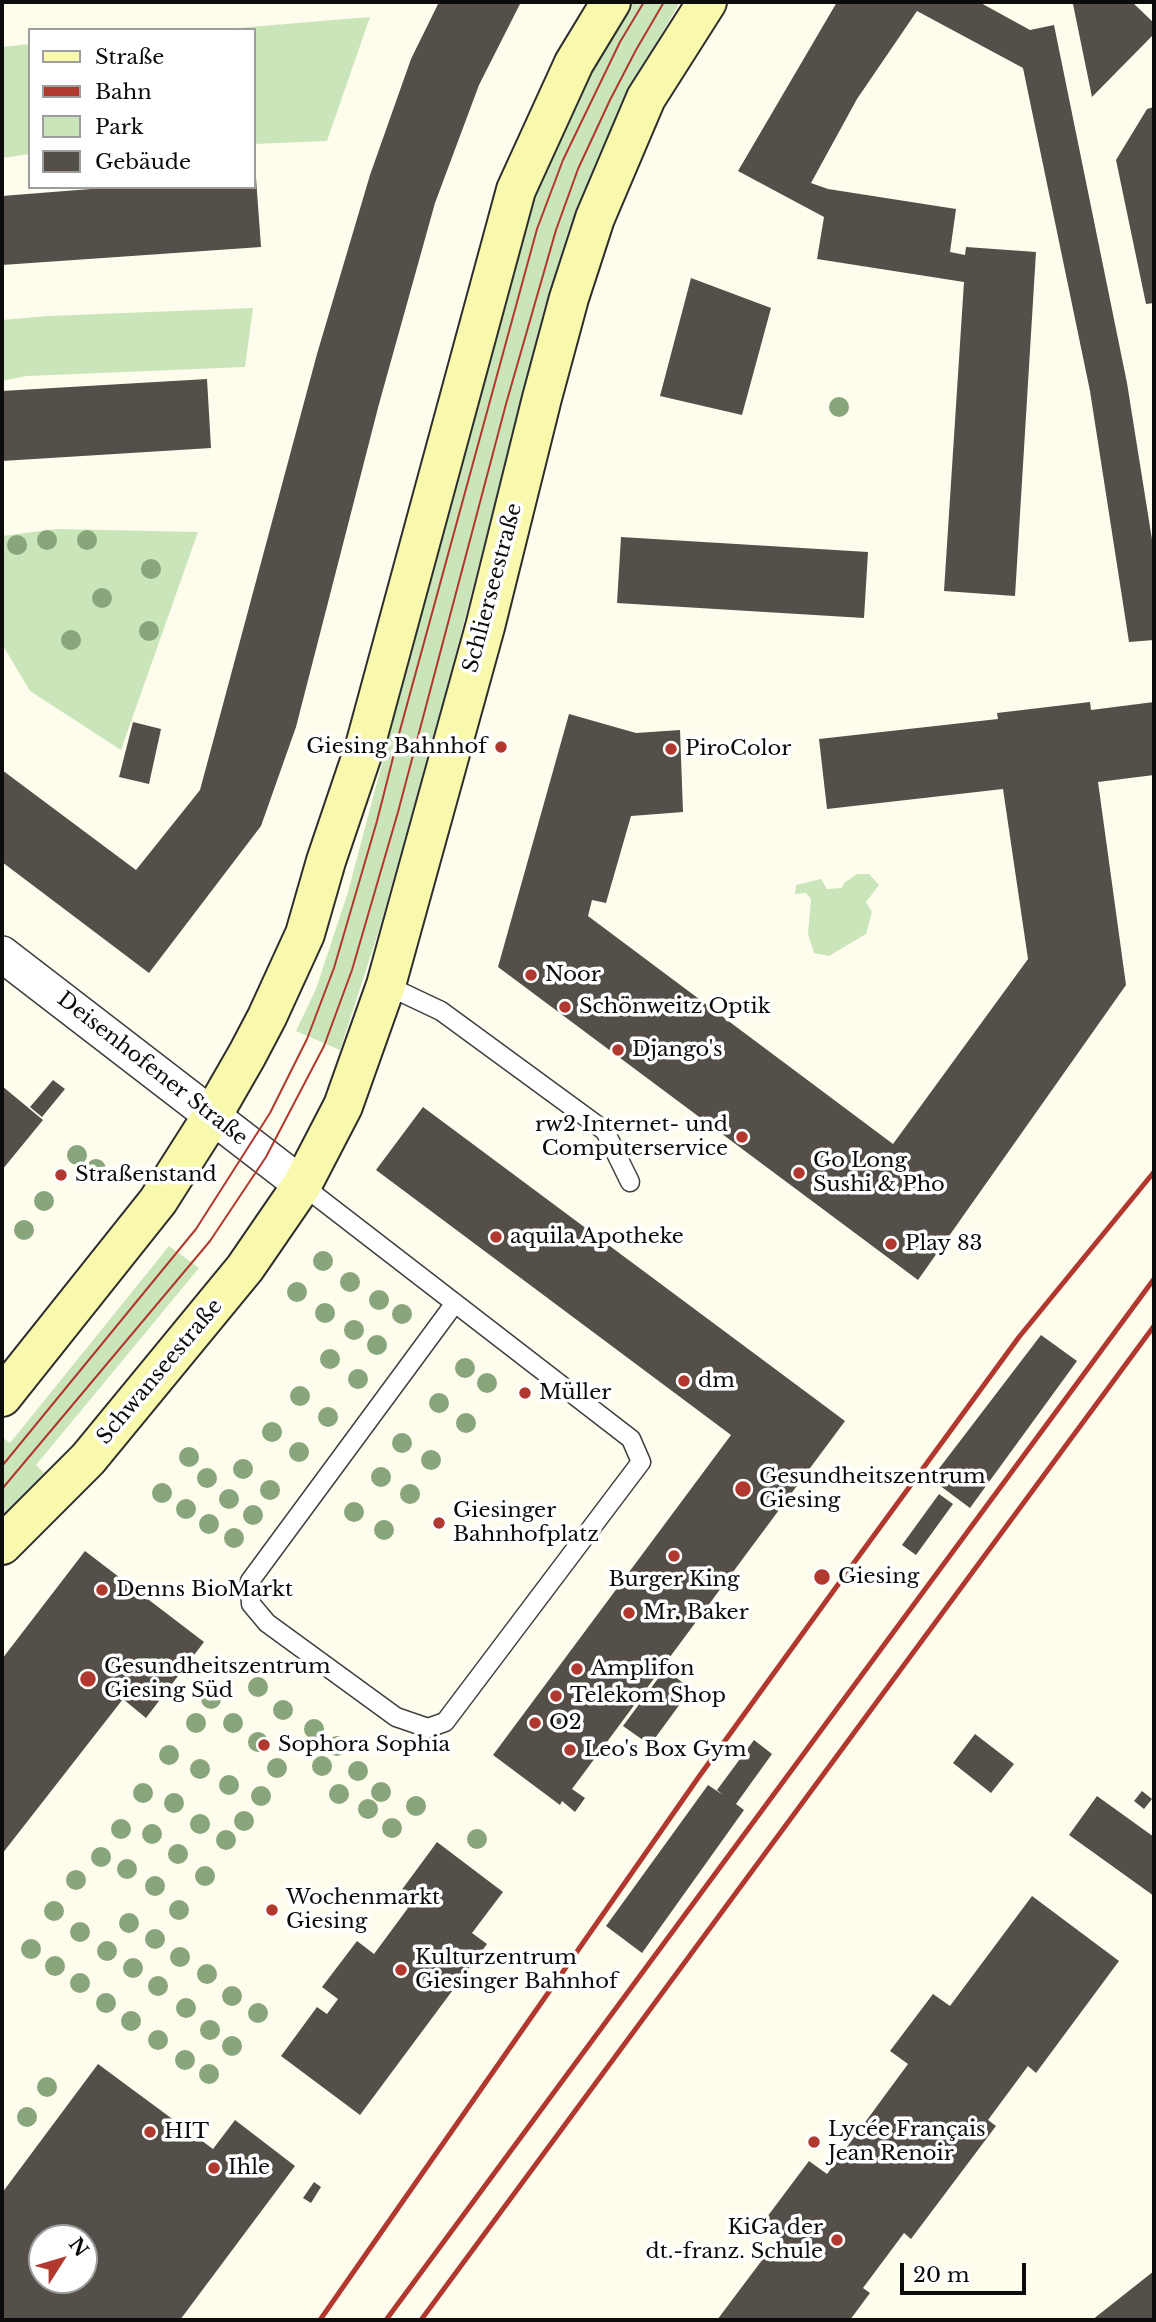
<!DOCTYPE html>
<html>
<head>
<meta charset="utf-8">
<style>
	body { margin:0 }
	#map { position:relative; width:1156px; height:2322px; overflow:hidden; background:#fefcec; font-family:"Libre Baskerville",serif }
	canvas { display:block }
	.frame { position:absolute; inset:0; border:4px solid #0c0c0c; pointer-events:none }
	.legend { position:absolute; left:28px; top:28px; width:228px; height:161px; box-sizing:border-box; background:#fff; border:2px solid #9e9e9e; margin:0; padding:9px 12px; list-style:none; font-size:21px; color:#0c0c0c }
	.legend li { display:flex; align-items:center; gap:14px; height:35px }
	.legend b { width:35px; border:2px solid #9e9e9e }
	.north { position:absolute; left:28px; top:2224px; width:70px; height:70px; box-sizing:border-box; background:#fff; border:2px solid #9e9e9e; border-radius:50%; rotate:53deg; font-size:19px; font-weight:700; line-height:28px; text-align:center; color:#0c0c0c }
	.north::after { content:''; display:block; margin:auto; width:24px; height:32px; background:#b1382f; clip-path:polygon(50% 0,100% 100%,50% 72%,0 100%) }
	.scale { position:absolute; left:900px; top:2263px; width:126px; height:32px; box-sizing:border-box; border:4px solid #0c0c0c; border-top:0; padding-left:9px; font-size:21px; line-height:24px; white-space:nowrap; color:#0c0c0c; -webkit-text-stroke:5px #fff; paint-order:stroke }
</style>
</head>
<body>
<div id="map">
<canvas width="1156" height="2322"></canvas>
<div class="frame"></div>
<ul class="legend">
<li><b style="height:9px;background:#f8f9ac"></b>Straße</li>
<li><b style="height:9px;background:#b1382f"></b>Bahn</li>
<li><b style="height:19px;background:#cae5b9"></b>Park</li>
<li><b style="height:19px;background:#544f49"></b>Gebäude</li>
</ul>
<div class="north">N</div>
<div class="scale">20 m</div>
</div>
<script>
const context = document.querySelector('canvas').getContext('2d');
context.lineJoin = 'round';
function fillPath(path, color) {
  context.fillStyle = color;
  context.fill(path, 'evenodd');
}
function toPath(rows) {
  const path = new Path2D();
  for (const r of rows) {
    path.moveTo(r[0], r[1]);
    for (let i = 2; i < r.length; i += 2) path.lineTo(r[i], r[i + 1]);
  }
  return path;
}
function strokePath(path, color, width, dash) {
  context.strokeStyle = color;
  context.lineWidth = width;
  context.lineCap = dash ? 'butt' : 'round';
  context.setLineDash(dash || []);
  context.stroke(path);
}
function write(font, color, halo, rows, align = 'center') {
  context.font = font + ' "Libre Baskerville",serif';
  context.lineWidth = 7;
  context.setLineDash([]);
  context.textBaseline = 'middle';
  context.strokeStyle = halo;
  context.fillStyle = color;
  for (const [text, x, y, turn = 0] of rows) {
    context.save();
    context.translate(x, y);
    context.rotate((+turn || 0) * Math.PI / 180);
    context.textAlign = isNaN(turn) ? turn : align;
    if (halo) context.strokeText(text, 0, 0);
    context.fillText(text, 0, 0);
    context.restore();
  }
}
fillPath(toPath([
	[630,2,680,2,629,90,599,155,568,232,545,307,449,680,380,927,340,1050,296,1031,316,989,348,892,520,243,541,181,588,75],
	[370,17,327,141,254,144,254,30,214,30],
	[30,44,30,154,2,158,2,47],
	[253,308,245,367,27,376,2,381,2,320,48,316],
	[57,529,198,532,121,750,30,691,2,644,2,536],
	[857,874,869,874,879,885,866,902,872,912,866,934,829,956,814,953,808,934,811,899,806,893,795,894,796,885,821,879,827,889,842,888,844,883],
	[169,1246,199,1268,36,1465,44,1473,2,1515,2,1437,10,1443]
]), '#cae5b9');
fillPath(toPath([
	[439,2,521,2,479,85,435,203,379,404,296,727,261,826,149,973,2,862,2,770,136,870,200,790,317,354,370,175,411,59],
	[837,2,979,2,1030,30,1054,25,1127,383,1154,552,1154,640,1129,642,1090,391,1023,68,917,11,857,99,811,183,828,189,956,209,950,252,965,255,966,247,1036,252,1015,596,944,591,964,282,817,259,824,217,738,171],
	[1075,2,1132,2,1154,23,1154,34,1092,97,1073,4],
	[1154,107,1154,303,1146,304,1116,160,1147,109],
	[254,178,256,178,261,247,2,265,2,196,116,187,254,187],
	[691,278,771,308,742,415,660,396],
	[207,379,211,448,2,461,2,391],
	[621,537,868,552,864,618,617,603],
	[1090,702,1091,710,1154,702,1154,775,1098,782,1126,985,918,1280,498,967,569,714,636,733,680,730,683,812,631,816,606,903,592,900,588,916,893,1144,1028,959,1003,789,827,809,819,739,998,719,997,713],
	[133,722,161,729,149,784,119,777],
	[53,1080,65,1089,42,1117,30,1107],
	[2,1086,43,1120,2,1170],
	[423,1107,845,1421,572,1789,585,1798,575,1812,562,1801,560,1805,493,1755,731,1435,376,1170],
	[1041,1335,1077,1361,970,1508,931,1479],
	[939,1494,953,1504,916,1555,902,1545],
	[85,1551,204,1642,146,1718,123,1699,2,1854,2,1659],
	[665,1669,691,1689,650,1745,623,1726],
	[975,1734,1014,1764,991,1793,953,1763],
	[754,1740,772,1754,736,1804,744,1810,642,1953,606,1926,708,1785,723,1795,717,1790],
	[1142,1791,1152,1799,1144,1809,1134,1801],
	[1097,1796,1154,1837,1154,1896,1069,1835],
	[437,1842,503,1892,472,1933,487,1944,360,2115,281,2056,317,2007,327,2014,338,1999,322,1987,357,1941,374,1954,408,1908,395,1899],
	[1032,1896,1119,1961,1036,2073,1028,2066,988,2120,996,2126,911,2239,904,2233,863,2288,870,2293,850,2320,717,2320,784,2231,767,2217,809,2161,827,2174,908,2064,890,2051,933,1994,950,2006],
	[98,2064,213,2149,235,2120,295,2166,180,2320,2,2320,2,2193],
	[42,2238,84,2238,84,2280,42,2280],
	[314,2182,321,2187,311,2203,303,2198],
	[1154,2271,1154,2320,1092,2320]
]), '#544f49');
const lane = toPath([
	[386,985,441,1011,605,1131,630,1182],
	[302,1185,631,1439,641,1462,445,1722,428,1728,396,1717,267,1623,251,1604,250,1581,455,1303]
]);
const street = toPath([
	[2,954,302,1185]
]);
const secondary = toPath([
	[2,1397,158,1201,212,1116,247,1055,267,1017,305,934,326,861,365,746,516,190,574,63,611,2],
	[2,1545,88,1459,245,1268,302,1185,343,1106,386,985,485,627,542,398,569,298,595,218,646,98,707,2]
]);
strokePath(lane, '#3f3f3f', 21);
strokePath(street, '#3f3f3f', 38);
strokePath(secondary, '#2e2e2e', 42);
strokePath(lane, '#fff', 18);
strokePath(street, '#fff', 35);
strokePath(secondary, '#f8f9ac', 38);
strokePath(toPath([
	[2,1466,196,1229,270,1113,307,1039,334,968,377,821,399,734,537,229,563,160,620,42,644,2],
	[2,1489,210,1241,266,1157,324,1046,352,970,398,812,506,404,556,230,578,169,610,100,636,50,664,2]
]), '#b1382f', 2);
strokePath(toPath([
	[320,2320,698,1778,837,1586,1019,1337,1154,1172],
	[386,2320,1154,1279],
	[421,2320,1154,1326]
]), '#b1382f', 5);
context.fillStyle = '#88a57c';
for (const [x, y] of [
	[839,407],
	[47,540],
	[87,540],
	[17,545],
	[151,569],
	[102,598],
	[149,631],
	[71,640],
	[77,1155],
	[96,1169],
	[44,1201],
	[24,1230],
	[323,1261],
	[350,1282],
	[297,1292],
	[379,1300],
	[325,1313],
	[402,1314],
	[354,1330],
	[377,1345],
	[330,1359],
	[465,1368],
	[358,1379],
	[487,1383],
	[300,1396],
	[439,1403],
	[328,1417],
	[466,1423],
	[272,1432],
	[402,1443],
	[299,1452],
	[189,1457],
	[431,1460],
	[243,1469],
	[381,1477],
	[207,1478],
	[270,1490],
	[162,1493],
	[410,1494],
	[229,1499],
	[186,1509],
	[354,1512],
	[253,1515],
	[209,1524],
	[384,1530],
	[234,1538],
	[258,1687],
	[211,1699],
	[283,1710],
	[196,1723],
	[233,1723],
	[314,1729],
	[258,1742],
	[337,1746],
	[169,1755],
	[322,1766],
	[277,1768],
	[200,1769],
	[358,1771],
	[229,1785],
	[381,1792],
	[143,1793],
	[339,1794],
	[261,1796],
	[174,1803],
	[416,1806],
	[368,1809],
	[244,1821],
	[200,1824],
	[392,1828],
	[121,1829],
	[152,1834],
	[477,1839],
	[226,1840],
	[178,1854],
	[101,1857],
	[127,1869],
	[205,1876],
	[76,1880],
	[155,1886],
	[179,1910],
	[54,1911],
	[129,1923],
	[80,1932],
	[155,1939],
	[31,1949],
	[107,1951],
	[180,1957],
	[55,1966],
	[133,1968],
	[207,1974],
	[80,1983],
	[158,1986],
	[232,1996],
	[106,2003],
	[186,2008],
	[258,2013],
	[131,2021],
	[210,2030],
	[158,2040],
	[232,2046],
	[185,2060],
	[209,2074],
	[47,2087],
	[27,2117]
]) {
  context.beginPath();
  context.arc(x, y, 10, 0, 2 * Math.PI);
  context.fill();
}
for (const [x, y, r, color] of [
	[501,747,7,"#b1382f"],
	[671,749,7,"#b1382f"],
	[531,975,7,"#b1382f"],
	[565,1007,7,"#b1382f"],
	[618,1050,7,"#b1382f"],
	[742,1137,7,"#b1382f"],
	[799,1173,7,"#b1382f"],
	[61,1175,7,"#b1382f"],
	[496,1237,7,"#b1382f"],
	[891,1244,7,"#b1382f"],
	[684,1381,7,"#b1382f"],
	[525,1393,7,"#b1382f"],
	[743,1489,9,"#b1382f"],
	[439,1523,7,"#b1382f"],
	[674,1556,7,"#b1382f"],
	[822,1577,9,"#b1382f"],
	[102,1590,7,"#b1382f"],
	[629,1613,7,"#b1382f"],
	[577,1669,7,"#b1382f"],
	[88,1679,9,"#b1382f"],
	[556,1696,7,"#b1382f"],
	[535,1723,7,"#b1382f"],
	[264,1745,7,"#b1382f"],
	[570,1750,7,"#b1382f"],
	[272,1910,7,"#b1382f"],
	[401,1970,7,"#b1382f"],
	[150,2132,7,"#b1382f"],
	[814,2142,7,"#b1382f"],
	[214,2168,7,"#b1382f"],
	[837,2240,7,"#b1382f"]
]) {
  const dot = new Path2D();
  dot.arc(x, y, r, 0, 2 * Math.PI);
  context.fillStyle = color;
  context.fill(dot);
  strokePath(dot, '#fff', 2.5);
}
write('21px', '#0c0c0c', '#fff', [
	["Schlierseestraße",493,588,-75],
	["Deisenhofener Straße",152,1069,38],
	["Schwanseestraße",160,1372,-50]
]);
write('21px', '#0c0c0c', '#fff', [
	["Giesing Bahnhof",487,747,"right"],
	["PiroColor",685,749],
	["Noor",545,975],
	["Schönweitz Optik",579,1007],
	["Django's",632,1050],
	["rw2 Internet- und",728,1125,"right"],
	["Computerservice",728,1149,"right"],
	["Go Long",813,1161],
	["Sushi & Pho",813,1185],
	["Straßenstand",75,1175],
	["aquila Apotheke",510,1237],
	["Play 83",905,1244],
	["dm",698,1381],
	["Müller",539,1393],
	["Gesundheitszentrum",759,1477],
	["Giesing",759,1501],
	["Giesinger",453,1511],
	["Bahnhofplatz",453,1535],
	["Giesing",838,1577],
	["Burger King",674,1580,"center"],
	["Denns BioMarkt",116,1590],
	["Mr. Baker",643,1613],
	["Gesundheitszentrum",104,1667],
	["Giesing Süd",104,1691],
	["Amplifon",591,1669],
	["Telekom Shop",570,1696],
	["O2",549,1723],
	["Sophora Sophia",278,1745],
	["Leo's Box Gym",584,1750],
	["Wochenmarkt",286,1898],
	["Giesing",286,1922],
	["Kulturzentrum",415,1958],
	["Giesinger Bahnhof",415,1982],
	["Lycée Français",828,2130],
	["Jean Renoir",828,2154],
	["HIT",164,2132],
	["Ihle",228,2168],
	["KiGa der",823,2228,"right"],
	["dt.-franz. Schule",823,2252,"right"]
], 'left');
</script>
</body>
</html>
